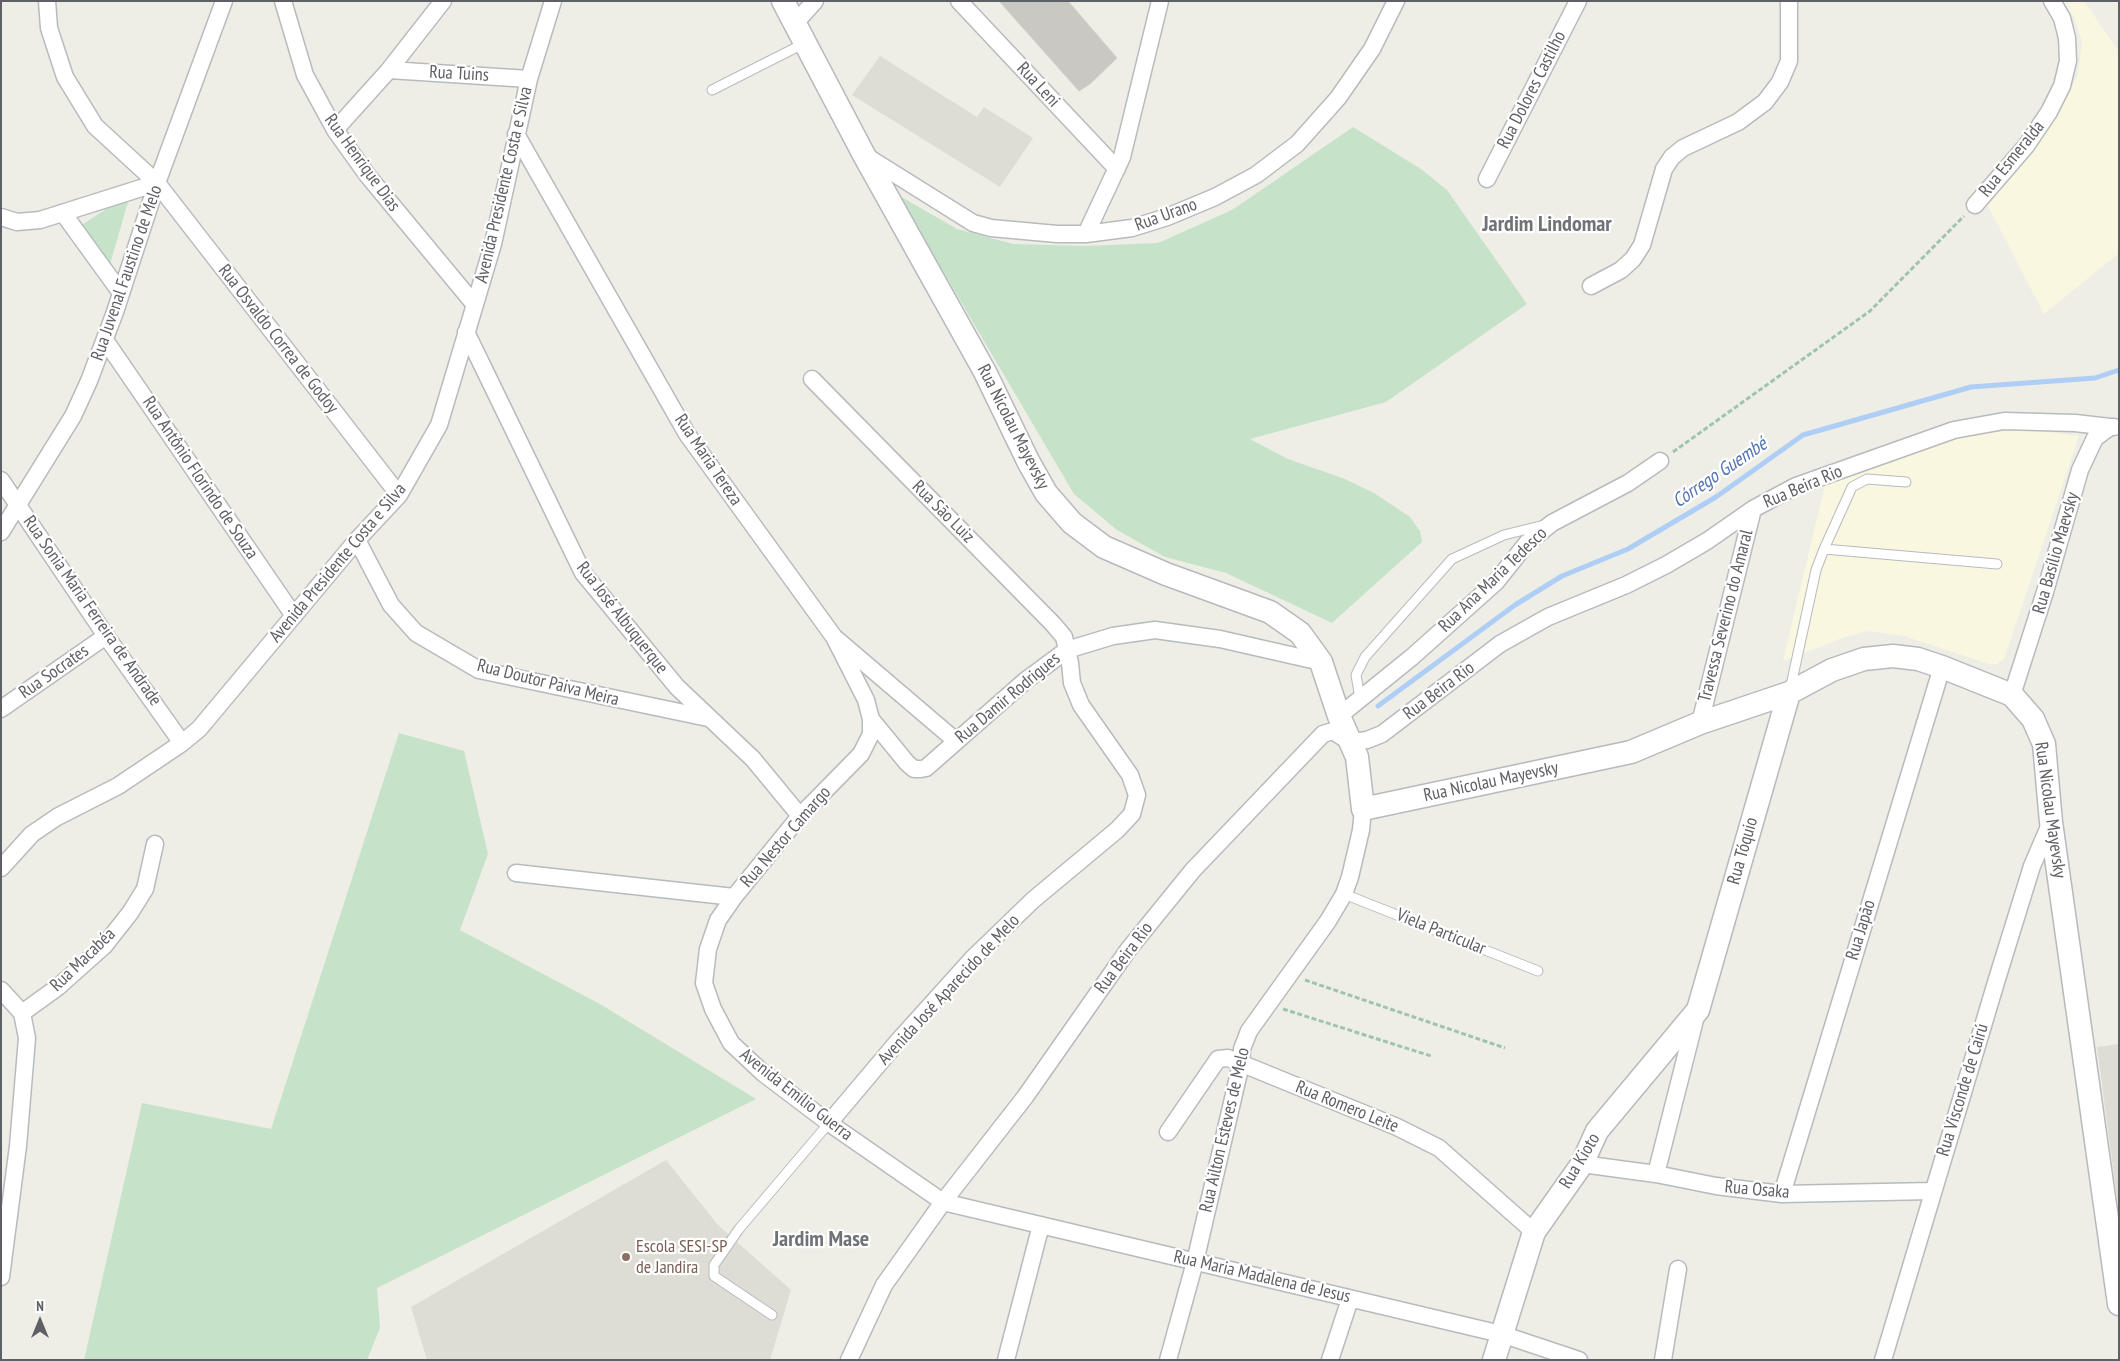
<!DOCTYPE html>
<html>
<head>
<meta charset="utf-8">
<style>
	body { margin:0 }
	#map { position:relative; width:2120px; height:1361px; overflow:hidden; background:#eeeee6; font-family:"PT Sans Narrow",sans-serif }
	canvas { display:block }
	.frame { position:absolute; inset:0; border:2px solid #5e6065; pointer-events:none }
	.north { position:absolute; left:15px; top:1296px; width:50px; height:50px; -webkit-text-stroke:4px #fff; paint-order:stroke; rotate:0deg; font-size:14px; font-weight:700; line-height:20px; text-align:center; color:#5e6065 }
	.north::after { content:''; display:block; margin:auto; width:18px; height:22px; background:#5e6065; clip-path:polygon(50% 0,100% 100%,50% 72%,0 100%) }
</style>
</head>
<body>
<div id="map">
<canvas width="2120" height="1361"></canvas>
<div class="frame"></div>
<div class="north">N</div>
</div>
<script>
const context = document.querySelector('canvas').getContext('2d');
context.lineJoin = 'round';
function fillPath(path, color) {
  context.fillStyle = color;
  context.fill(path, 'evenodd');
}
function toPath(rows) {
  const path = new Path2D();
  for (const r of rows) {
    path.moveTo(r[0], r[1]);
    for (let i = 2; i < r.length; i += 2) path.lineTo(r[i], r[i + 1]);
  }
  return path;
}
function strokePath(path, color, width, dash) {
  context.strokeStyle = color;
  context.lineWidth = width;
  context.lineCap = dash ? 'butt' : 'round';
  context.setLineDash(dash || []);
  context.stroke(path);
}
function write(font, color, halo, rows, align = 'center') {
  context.font = font + ' "PT Sans Narrow",sans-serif';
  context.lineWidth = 4.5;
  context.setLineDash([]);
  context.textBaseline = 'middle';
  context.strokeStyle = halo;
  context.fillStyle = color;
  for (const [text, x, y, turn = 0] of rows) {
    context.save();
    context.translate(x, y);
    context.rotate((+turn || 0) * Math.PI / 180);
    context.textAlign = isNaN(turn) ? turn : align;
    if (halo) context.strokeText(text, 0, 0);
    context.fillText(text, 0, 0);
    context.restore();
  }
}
fillPath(toPath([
	[2064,1,2084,1,2119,52,2119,253,2044,314,1987,204,2031,152,2058,113,2078,75,2082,42,2074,17],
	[2021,429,2079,436,2004,659,1997,664,1989,664,1904,636,1868,631,1842,638,1783,661,1825,485,1830,481,1958,436]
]), '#faf7e0');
fillPath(toPath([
	[880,56,977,117,984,107,1033,138,1000,187,852,95],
	[2119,1044,2119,1205,2118,1206,2097,1047],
	[666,1160,718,1225,791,1290,770,1360,427,1360,411,1307]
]), '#deddd5');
fillPath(toPath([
	[1353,127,1421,169,1447,190,1527,304,1386,402,1250,439,1288,459,1345,479,1374,493,1410,517,1420,531,1422,542,1332,623,1226,573,1165,557,1117,530,1074,494,898,195,957,229,1013,244,1085,246,1158,243,1232,210],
	[120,200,128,202,108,271,77,228],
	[399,733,464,751,488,854,460,930,600,1004,756,1099,377,1288,380,1328,367,1360,84,1360,142,1103,271,1129]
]), '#c6e3ca');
strokePath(toPath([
	[1378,706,1515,605,1562,576,1628,549,1716,497,1803,435,1971,387,2095,378,2119,370]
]), '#afcef6', 5);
const building = toPath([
	[999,1,1068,1,1117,58,1090,84,1079,91,999,1]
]);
fillPath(building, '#cac8c3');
strokePath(building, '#d2d0c5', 1);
const lane = toPath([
	[712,90,805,43],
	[1824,549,1852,487,1867,479,1906,482],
	[1790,690,1816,570,1824,549,1997,564],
	[1360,698,1356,675,1365,657,1452,559,1504,535,1544,525],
	[1344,894,1538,971],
	[772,1315,714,1276,714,1265,739,1229,829,1123]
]);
const street = toPath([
	[47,1,49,28,65,77,95,126,157,183,399,495],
	[283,1,305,75,335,130,368,176,475,305],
	[959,1,1117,169],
	[795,23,815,1],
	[389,70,529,79],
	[335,130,389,70,443,1],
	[516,134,687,434,755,528,834,637,956,741],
	[866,156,973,223,991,228,1057,234,1086,234,1132,228,1167,217,1215,197,1256,175,1297,144,1338,98,1372,49,1396,1],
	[1487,179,1578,1],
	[1975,205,2026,146,2049,112,2062,86,2068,61,2067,38,2062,18,2052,1],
	[63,213,121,293],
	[1,217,17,222,40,220,157,183],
	[1086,234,1122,157,1160,1],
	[1591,286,1621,270,1633,259,1642,245,1664,169,1672,157,1683,148,1738,122,1765,102,1780,82,1789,61,1789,1],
	[466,332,583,573,677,687,753,759,800,816],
	[105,340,294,616],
	[812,379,1053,624,1064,637,1070,663,1072,683,1081,705,1130,775,1137,795,1132,814,1117,830,1033,900,972,959,899,1040,829,1123],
	[1,480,106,636,182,743],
	[1,532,73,416,89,381,115,312,157,183,224,1],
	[357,540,391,605,416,633,479,670,708,718],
	[834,637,866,700,871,719,871,734,861,754,800,816,734,897,718,920,708,949,704,983,713,1009,731,1043,763,1073,829,1123,943,1202,1501,1334,1579,1360],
	[2012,695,2045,592,2080,470,2095,438,2110,427,2114,427],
	[1,709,106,636],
	[1339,716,1412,657,1496,582,1527,543,1552,523,1628,483,1660,461],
	[871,719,907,763,914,769,921,769,926,768,1025,681,1067,650,1113,636,1155,630,1220,639,1321,662],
	[1700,723,1753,509],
	[1,868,32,834,57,817,118,786,182,743,199,729,357,540,399,495,439,425,493,244,529,79,553,1],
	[516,873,734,897],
	[1,990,22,1013,27,1038,18,1146,1,1277],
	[22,1013,58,987,104,946,130,913,145,889,155,844],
	[1168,1132,1218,1059,1228,1058,1397,1127,1439,1148,1534,1232],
	[1582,1164,1656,1174,1716,1186,1782,1194,1933,1191],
	[1656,1174,1696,1016],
	[1782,1194,1942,667],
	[849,1360,884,1285,943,1202,1025,1097,1128,950,1193,870,1323,734,1333,731,1350,742,1367,740,1382,734,1500,644,1548,617,1626,585,1666,565,1707,541,1753,509,1796,486,1954,430,2004,421,2075,423,2110,427],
	[1006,1360,1041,1225],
	[1168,1360,1195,1262,1241,1064,1242,1049,1249,1031,1328,921,1344,894,1350,877,1361,830,1363,809],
	[1330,1360,1350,1299],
	[1663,1360,1678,1269],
	[1883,1360,1997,979,2032,866,2051,822]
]);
const secondary = toPath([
	[783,1,864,155,985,372,1028,461,1046,493,1072,523,1104,547,1166,574,1270,612,1300,633,1321,662,1339,716,1357,757,1363,809,1631,752,1700,723,1789,693,1832,670,1864,659,1893,656,1918,659,1942,667,2012,695,2033,719,2044,744,2051,822,2119,1304],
	[1494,1360,1534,1232,1582,1164,1597,1131,1698,1010,1789,693]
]);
strokePath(lane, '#b8babe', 11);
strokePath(street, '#b8babe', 19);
strokePath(secondary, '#b8b9be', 25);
strokePath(toPath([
	[1673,452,1870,311,1964,216],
	[1305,980,1505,1048],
	[1283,1009,1431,1056]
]), '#a0c3ae', 3, [5, 2.5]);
strokePath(lane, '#fff', 9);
strokePath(street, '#fff', 16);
strokePath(secondary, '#fff', 22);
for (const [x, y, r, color] of [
	[626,1257,5,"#8d6e63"]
]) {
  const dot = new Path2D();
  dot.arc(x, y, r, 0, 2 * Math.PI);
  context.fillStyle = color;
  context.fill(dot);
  strokePath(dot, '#fff', 2);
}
write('18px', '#5e6065', '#fff', [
	["Rua Tuins",459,74,3],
	["Rua Leni",1038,85,47],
	["Rua Dolores Castilho",1532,90,-63],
	["Rua Esmeralda",2012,159,-51],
	["Rua Henrique Dias",362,163,54],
	["Avenida Presidente Costa e Silva",504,185,-77],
	["Rua Urano",1166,215,-20],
	["Rua Juvenal Faustino de Melo",127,273,-71],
	["Rua Osvaldo Correa de Godoy",278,339,52],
	["Rua Nicolau Mayevsky",1013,427,63],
	["Rua Maria Tereza",708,460,56],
	["Rua Antônio Florindo de Souza",200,478,56],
	["Rua Beira Rio",1803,487,-23],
	["Rua São Luiz",943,512,45],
	["Rua Basílio Maevsky",2056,553,-74],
	["Avenida Presidente Costa e Silva",338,563,-50],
	["Rua Ana Maria Tedesco",1493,580,-44],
	["Rua Sonia Maria Ferreira de Andrade",92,611,55],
	["Travessa Severino do Amaral",1726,616,-76],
	["Rua José Albuquerque",622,618,52],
	["Rua Socrates",54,672,-35],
	["Rua Doutor Paiva Meira",548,683,14],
	["Rua Beira Rio",1439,691,-37],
	["Rua Damir Rodrigues",1008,698,-40],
	["Rua Nicolau Mayevsky",1491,782,-12],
	["Rua Nicolau Mayevsky",2050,810,82],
	["Rua Nestor Camargo",786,837,-49],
	["Rua Tóquio",1743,851,-74],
	["Rua Japão",1861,930,-73],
	["Viela Particular",1441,932,22],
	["Rua Beira Rio",1124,958,-53],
	["Rua Macabéa",83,960,-44],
	["Avenida José Aparecido de Melo",949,990,-47],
	["Rua Visconde de Cairú",1963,1090,-73],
	["Avenida Emílio Guerra",796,1095,38],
	["Rua Romero Leite",1347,1107,22],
	["Rua Ailton Esteves de Melo",1225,1130,-77],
	["Rua Kioto",1580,1161,-59],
	["Rua Osaka",1757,1190,5],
	["Rua Maria Madalena de Jesus",1262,1277,13]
]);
write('18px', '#785e54', '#fff', [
	["Escola SESI-SP",636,1247],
	["de Jandira",636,1268]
], 'left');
write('italic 19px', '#5173af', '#fff', [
	["Córrego Guembé",1720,473,-34]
]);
write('bold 22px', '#6f7277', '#fff', [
	["Jardim Lindomar",1547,225],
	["Jardim Mase",821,1240]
]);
</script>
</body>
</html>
